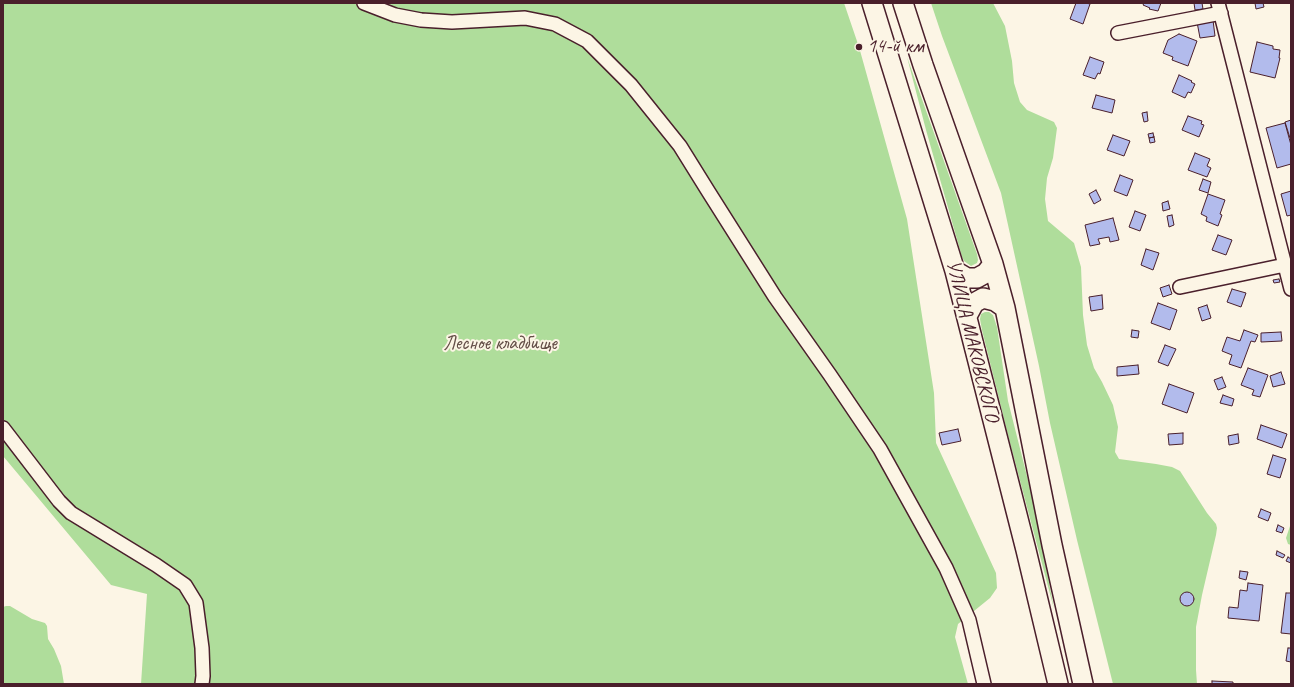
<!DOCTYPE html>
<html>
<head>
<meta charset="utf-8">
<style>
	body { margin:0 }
	#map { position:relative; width:1294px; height:687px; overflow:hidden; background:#fcf5e5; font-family:Caveat,sans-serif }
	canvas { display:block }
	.frame { position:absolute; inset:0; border:4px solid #4a1f2b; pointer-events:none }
</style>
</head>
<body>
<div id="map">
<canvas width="1294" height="687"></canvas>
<div class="frame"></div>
</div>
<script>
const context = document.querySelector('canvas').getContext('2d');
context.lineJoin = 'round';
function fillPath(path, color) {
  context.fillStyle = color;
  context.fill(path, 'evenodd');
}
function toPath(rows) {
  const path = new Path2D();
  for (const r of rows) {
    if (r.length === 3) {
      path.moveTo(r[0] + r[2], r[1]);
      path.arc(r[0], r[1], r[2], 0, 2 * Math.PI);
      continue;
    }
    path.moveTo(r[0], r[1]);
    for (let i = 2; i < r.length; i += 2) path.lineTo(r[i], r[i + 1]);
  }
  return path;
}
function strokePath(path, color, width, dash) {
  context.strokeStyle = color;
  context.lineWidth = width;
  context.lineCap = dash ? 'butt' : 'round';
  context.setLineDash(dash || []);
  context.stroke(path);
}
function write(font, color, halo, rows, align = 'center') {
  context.font = font + ' Caveat,sans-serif';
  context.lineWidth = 4;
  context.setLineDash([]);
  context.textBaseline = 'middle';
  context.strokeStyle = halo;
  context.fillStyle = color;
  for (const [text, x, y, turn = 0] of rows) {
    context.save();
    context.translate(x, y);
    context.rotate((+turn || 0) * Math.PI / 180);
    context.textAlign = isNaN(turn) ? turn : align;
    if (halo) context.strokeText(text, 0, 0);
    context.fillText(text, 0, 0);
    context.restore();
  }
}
fillPath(toPath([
	[3,3,844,3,859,47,907,219,934,393,936,443,996,573,997,588,990,598,958,624,955,637,968,684,141,684,147,594,111,585,3,456],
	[931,3,993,3,1005,26,1012,61,1014,83,1020,102,1027,110,1054,122,1057,128,1053,158,1047,178,1045,199,1048,221,1074,243,1081,267,1083,315,1087,345,1094,368,1102,382,1113,405,1118,427,1115,452,1119,459,1156,464,1172,467,1180,471,1207,513,1216,524,1217,528,1216,535,1202,595,1196,627,1196,670,1197,684,1113,684,1077,540,1050,423,1039,366,1001,193,942,36],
	[907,57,977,254,978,260,977,263,971,266,964,261,962,257,926,130],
	[985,312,989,312,993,315,997,327,1008,401,1034,504,1054,609,1009,439,982,330,980,319,981,314],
	[1291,523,1291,545,1288,544,1286,538],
	[6,606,10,606,32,619,45,623,47,626,48,639,54,649,61,666,64,684,3,684,3,607]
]), '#afdd9b');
const building = toPath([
	[1076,3,1086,3,1090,4,1083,24,1070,19,1076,3],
	[1144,3,1161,3,1158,11,1149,9,1150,8,1143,5,1144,3],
	[1194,3,1202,3,1203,9,1195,10,1194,3],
	[1255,3,1263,3,1264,7,1256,9,1255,3],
	[1213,20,1215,36,1200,38,1197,22,1213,20],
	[1179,34,1197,41,1188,66,1172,60,1173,57,1163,53,1168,40,1179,34],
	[1257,42,1273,46,1273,49,1280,50,1279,58,1280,58,1275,78,1250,72,1257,42],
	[1090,57,1104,62,1100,74,1098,73,1095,79,1083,75,1090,57],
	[1179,75,1192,81,1191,82,1195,84,1191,93,1188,92,1185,98,1172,92,1179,75],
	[1096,95,1115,100,1112,113,1092,108,1096,95],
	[1147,112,1148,121,1144,122,1142,113,1147,112],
	[1188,116,1202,121,1201,124,1204,125,1199,137,1182,130,1188,116],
	[1291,120,1291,138,1290,138,1285,122,1291,120],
	[1285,123,1291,145,1291,164,1277,168,1266,128,1285,123],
	[1153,133,1154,137,1149,138,1148,134,1153,133],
	[1113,135,1130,141,1124,156,1107,150,1113,135],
	[1154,137,1155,142,1150,143,1149,138,1154,137],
	[1195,153,1210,159,1207,166,1211,168,1207,177,1188,170,1195,153],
	[1120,175,1133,180,1127,196,1114,191,1120,175],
	[1203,179,1211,182,1208,193,1199,190,1203,179],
	[1096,190,1101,200,1094,204,1089,194,1096,190],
	[1291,191,1291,215,1287,216,1281,194,1291,191],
	[1208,194,1225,200,1220,214,1222,215,1218,226,1206,221,1207,217,1201,214,1208,194],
	[1168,201,1170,209,1163,211,1162,203,1168,201],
	[1135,211,1146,215,1140,231,1129,227,1135,211],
	[1172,215,1174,225,1169,227,1167,216,1172,215],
	[1113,218,1119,240,1110,242,1109,237,1098,239,1100,244,1090,246,1085,225,1113,218],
	[1218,235,1232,240,1226,255,1212,250,1218,235],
	[1146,249,1159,253,1153,270,1141,265,1146,249],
	[1279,279,1280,282,1274,283,1273,280,1279,279],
	[1169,285,1172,294,1163,297,1160,288,1169,285],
	[1232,289,1246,293,1241,307,1227,302,1232,289],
	[1102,295,1103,309,1091,311,1089,297,1102,295],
	[1158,303,1177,310,1170,330,1151,323,1158,303],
	[1207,305,1211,318,1202,321,1198,308,1207,305],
	[1132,330,1139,331,1138,338,1131,337,1132,330],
	[1244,330,1258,335,1255,342,1251,341,1241,368,1229,364,1232,355,1222,351,1227,337,1240,341,1244,330],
	[1281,332,1282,341,1261,342,1261,333,1281,332],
	[1165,345,1176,349,1168,366,1158,362,1165,345],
	[1138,365,1139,374,1117,376,1117,367,1138,365],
	[1248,368,1268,375,1260,397,1252,395,1254,390,1241,385,1248,368],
	[1281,372,1285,384,1273,387,1270,376,1281,372],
	[1222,377,1226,387,1218,390,1214,380,1222,377],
	[1169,384,1194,393,1187,413,1162,404,1169,384],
	[1223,395,1234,399,1232,406,1220,403,1223,395],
	[1261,425,1287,434,1282,448,1257,439,1261,425],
	[958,429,961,441,942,445,939,433,958,429],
	[1183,433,1183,444,1169,445,1168,434,1183,433],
	[1238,434,1239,443,1229,445,1228,436,1238,434],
	[1273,455,1286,459,1280,478,1267,474,1273,455],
	[1261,509,1271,513,1268,521,1258,517,1261,509],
	[1278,525,1284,528,1282,533,1276,531,1278,525],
	[1277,551,1285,555,1283,558,1276,555,1277,551],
	[1288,557,1291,559,1291,563,1286,561,1288,557],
	[1240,571,1248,572,1246,580,1239,578,1240,571],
	[1248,583,1263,585,1259,621,1228,618,1229,607,1238,608,1240,590,1247,591,1248,583],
	[1187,599,7],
	[1286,593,1291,593,1291,634,1281,633,1286,593],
	[1288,648,1291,648,1291,662,1286,661,1288,648],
	[1212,681,1233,682,1233,684,1212,684,1212,681]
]);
fillPath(building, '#b2bbec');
strokePath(building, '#4a1f2b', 1);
const minor = toPath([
	[364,3,395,15,421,20,452,22,525,18,555,24,587,41,631,85,680,146,708,191,775,297,830,375,880,449,946,568,969,620,984,684],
	[1218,3,1291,289],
	[1118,33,1221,13],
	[1180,287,1285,265],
	[3,428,59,501,71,513,156,565,185,585,196,603,202,648,203,676,202,684]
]);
const highway = toPath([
	[872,3,955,271,1026,550,1058,684],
	[903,3,923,65,993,264,1005,308,1052,545,1083,684],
	[955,271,967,278,977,278,986,273,993,264],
	[967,316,974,303,983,298,995,301,1005,308]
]);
strokePath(minor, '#4a1f2b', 16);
strokePath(highway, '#4a1f2b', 22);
strokePath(minor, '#fcf5e5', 13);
strokePath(highway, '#fcf5e5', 19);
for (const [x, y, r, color] of [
	[859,47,4,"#4a1f2b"]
]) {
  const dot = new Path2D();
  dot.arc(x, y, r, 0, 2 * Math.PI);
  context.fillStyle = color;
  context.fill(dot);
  strokePath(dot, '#fcf5e5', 1.5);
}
write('20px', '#4a1f2b', '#fcf5e5', [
	["14-й км",867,47]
], 'left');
write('20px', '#4a1f2b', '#fcf5e5', [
	["УЛИЦА МАКОВСКОГО",972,341,76]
]);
write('20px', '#634e47', '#fcf5e5', [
	["Лесное кладбище",500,344]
]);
</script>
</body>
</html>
